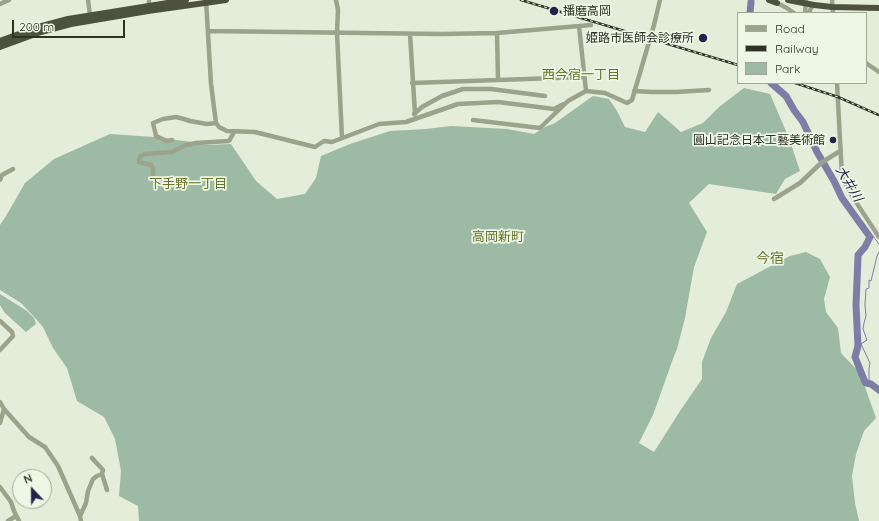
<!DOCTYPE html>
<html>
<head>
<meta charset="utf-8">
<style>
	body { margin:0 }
	#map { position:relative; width:879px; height:521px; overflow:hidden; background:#e4edda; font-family:Quicksand,sans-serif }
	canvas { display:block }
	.legend { position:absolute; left:737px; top:12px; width:130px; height:72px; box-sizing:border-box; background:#eef6e5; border:1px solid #a2a799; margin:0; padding:5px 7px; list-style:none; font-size:12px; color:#2f3127 }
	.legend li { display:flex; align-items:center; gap:8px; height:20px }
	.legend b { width:20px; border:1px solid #a2a799 }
	.north { position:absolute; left:12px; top:469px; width:40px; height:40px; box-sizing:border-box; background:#eef6e5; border:1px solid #a2a799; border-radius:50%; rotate:338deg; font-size:11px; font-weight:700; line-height:16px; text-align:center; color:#2f3127 }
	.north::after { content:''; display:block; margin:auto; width:14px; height:18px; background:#22234d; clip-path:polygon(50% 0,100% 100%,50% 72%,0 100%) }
	.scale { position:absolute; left:12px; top:20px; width:113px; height:18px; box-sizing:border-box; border:2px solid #2f3127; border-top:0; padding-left:5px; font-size:12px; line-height:14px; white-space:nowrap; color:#2f3127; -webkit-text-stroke:3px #eef6e5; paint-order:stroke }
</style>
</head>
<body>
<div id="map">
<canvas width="879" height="521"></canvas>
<ul class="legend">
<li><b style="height:5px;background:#9ba38c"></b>Road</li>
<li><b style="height:5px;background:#2f3127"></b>Railway</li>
<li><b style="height:11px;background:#9cbaa4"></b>Park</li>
</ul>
<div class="north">N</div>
<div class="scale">200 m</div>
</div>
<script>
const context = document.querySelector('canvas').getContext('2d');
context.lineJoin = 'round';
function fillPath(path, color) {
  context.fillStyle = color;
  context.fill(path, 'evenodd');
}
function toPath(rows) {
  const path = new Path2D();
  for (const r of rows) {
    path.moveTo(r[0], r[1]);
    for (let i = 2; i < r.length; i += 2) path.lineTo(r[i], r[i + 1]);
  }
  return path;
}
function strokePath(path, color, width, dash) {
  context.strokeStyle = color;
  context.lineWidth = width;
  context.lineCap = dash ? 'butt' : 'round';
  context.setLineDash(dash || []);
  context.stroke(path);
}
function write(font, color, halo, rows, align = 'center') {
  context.font = font + ' Quicksand,"Noto Sans JP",sans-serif';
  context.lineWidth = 3.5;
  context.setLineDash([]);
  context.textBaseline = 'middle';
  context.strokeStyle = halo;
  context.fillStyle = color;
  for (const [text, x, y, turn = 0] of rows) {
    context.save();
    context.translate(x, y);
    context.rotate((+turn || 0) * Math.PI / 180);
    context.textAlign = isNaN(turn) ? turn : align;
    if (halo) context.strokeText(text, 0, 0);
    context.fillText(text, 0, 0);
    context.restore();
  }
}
fillPath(toPath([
	[744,88,770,94,789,138,800,171,785,179,776,194,709,184,689,203,707,232,694,267,685,318,677,349,674,356,653,415,639,443,654,452,680,411,702,379,702,362,711,338,726,312,737,284,790,256,806,252,820,259,830,277,824,299,826,312,838,328,841,353,860,373,876,418,864,431,856,454,852,476,855,503,859,521,139,521,138,506,119,496,121,471,115,439,104,417,77,401,67,368,53,348,43,327,36,319,21,303,0,290,0,225,6,216,25,183,54,159,110,134,154,137,192,142,205,145,231,144,256,181,277,199,305,194,316,178,321,156,350,144,390,131,426,129,451,126,507,129,534,134,545,127,555,123,593,96,609,99,617,111,625,127,645,132,658,112,681,132,703,123,719,107],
	[0,294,27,311,34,318,36,324,26,332,5,313,0,305]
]), '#9cbaa4');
strokePath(toPath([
	[873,236,879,244],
	[869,384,869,369,870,363,861,344,867,340,863,329,864,323,866,316,865,305,866,289,869,288,869,280,871,281,877,256,879,252]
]), '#7d7ea6', 1);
strokePath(toPath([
	[750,13,751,2],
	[771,83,786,96,794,110,803,122,817,152,834,181,842,198,870,237,865,247,858,255,858,257,856,305,858,346,855,357,865,382,866,383,871,384,879,390]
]), '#7d7ea6', 7);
strokePath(toPath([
	[88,0,90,15],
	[149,0,149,6],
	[206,0,211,84,216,123,219,127,227,131,255,132,315,147,324,141,332,142,379,124,406,122,458,104,498,102,554,109,564,104],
	[336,0,338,10,337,33,342,138],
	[832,0,833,13],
	[777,3,785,7,794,13],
	[0,4,9,0],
	[805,13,806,0],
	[809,13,811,8,814,5],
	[579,26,586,91],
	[208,31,442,34,497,33,591,25],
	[497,33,498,80],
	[410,34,415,114],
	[866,63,879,72],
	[412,83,584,77],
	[837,83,842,177,852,196,879,237],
	[634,91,652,92,676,92,709,90],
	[414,114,422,107,442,96,463,89,491,89,545,96],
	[473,120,540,128,568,101,586,91,605,93,627,103,632,100,654,25,660,0],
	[172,140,167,141,156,136,153,123,163,119,176,117,184,119,190,121,207,124,216,123],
	[153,176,153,168,151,165,139,162,139,159,141,156,145,154,172,152,186,145,196,143,229,141,233,134,233,131],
	[0,180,2,175,13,169],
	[774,199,800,183,821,163,840,151],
	[0,321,12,332,13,336,0,350],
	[0,402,4,409,29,437,45,447,58,466,80,516,81,521],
	[0,423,4,409],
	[92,458,103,470,102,474],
	[0,487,11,502,14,511,19,521],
	[80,516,86,503,88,491,93,479,97,476,102,474,107,490],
	[8,521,16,516]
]), '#9ba38c', 4.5);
strokePath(toPath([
	[769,0,777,3],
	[788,0,814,5,832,7,879,8],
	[0,41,38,27,68,19,186,0],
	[0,47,41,32,71,24,148,11,226,0]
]), '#4d513f', 6);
const rail = toPath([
	[521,0,738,65],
	[795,83,838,97,879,115]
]);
strokePath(rail, '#2f3127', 2.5);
strokePath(rail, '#eef6e5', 1, [3]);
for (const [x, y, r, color] of [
	[554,11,5,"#22234d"],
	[703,38,5,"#22234d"],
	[833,140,4,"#22234d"]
]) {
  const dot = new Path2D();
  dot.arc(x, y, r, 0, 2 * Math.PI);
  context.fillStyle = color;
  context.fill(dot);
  strokePath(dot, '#eef6e5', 1.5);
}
write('12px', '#2f3127', '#eef6e5', [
	["播磨高岡",563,11,"left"],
	["姫路市医師会診療所",694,38],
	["圓山記念日本工藝美術館",825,140]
], 'right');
write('13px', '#69752b', '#eef6e5', [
	["西今宿一丁目",581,75],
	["下手野一丁目",188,184],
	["高岡新町",498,237]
]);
write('italic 13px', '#22234d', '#eef6e5', [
	["大井川",849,184,59]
]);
write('14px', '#69752b', '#eef6e5', [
	["今宿",770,259]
]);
</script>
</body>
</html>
